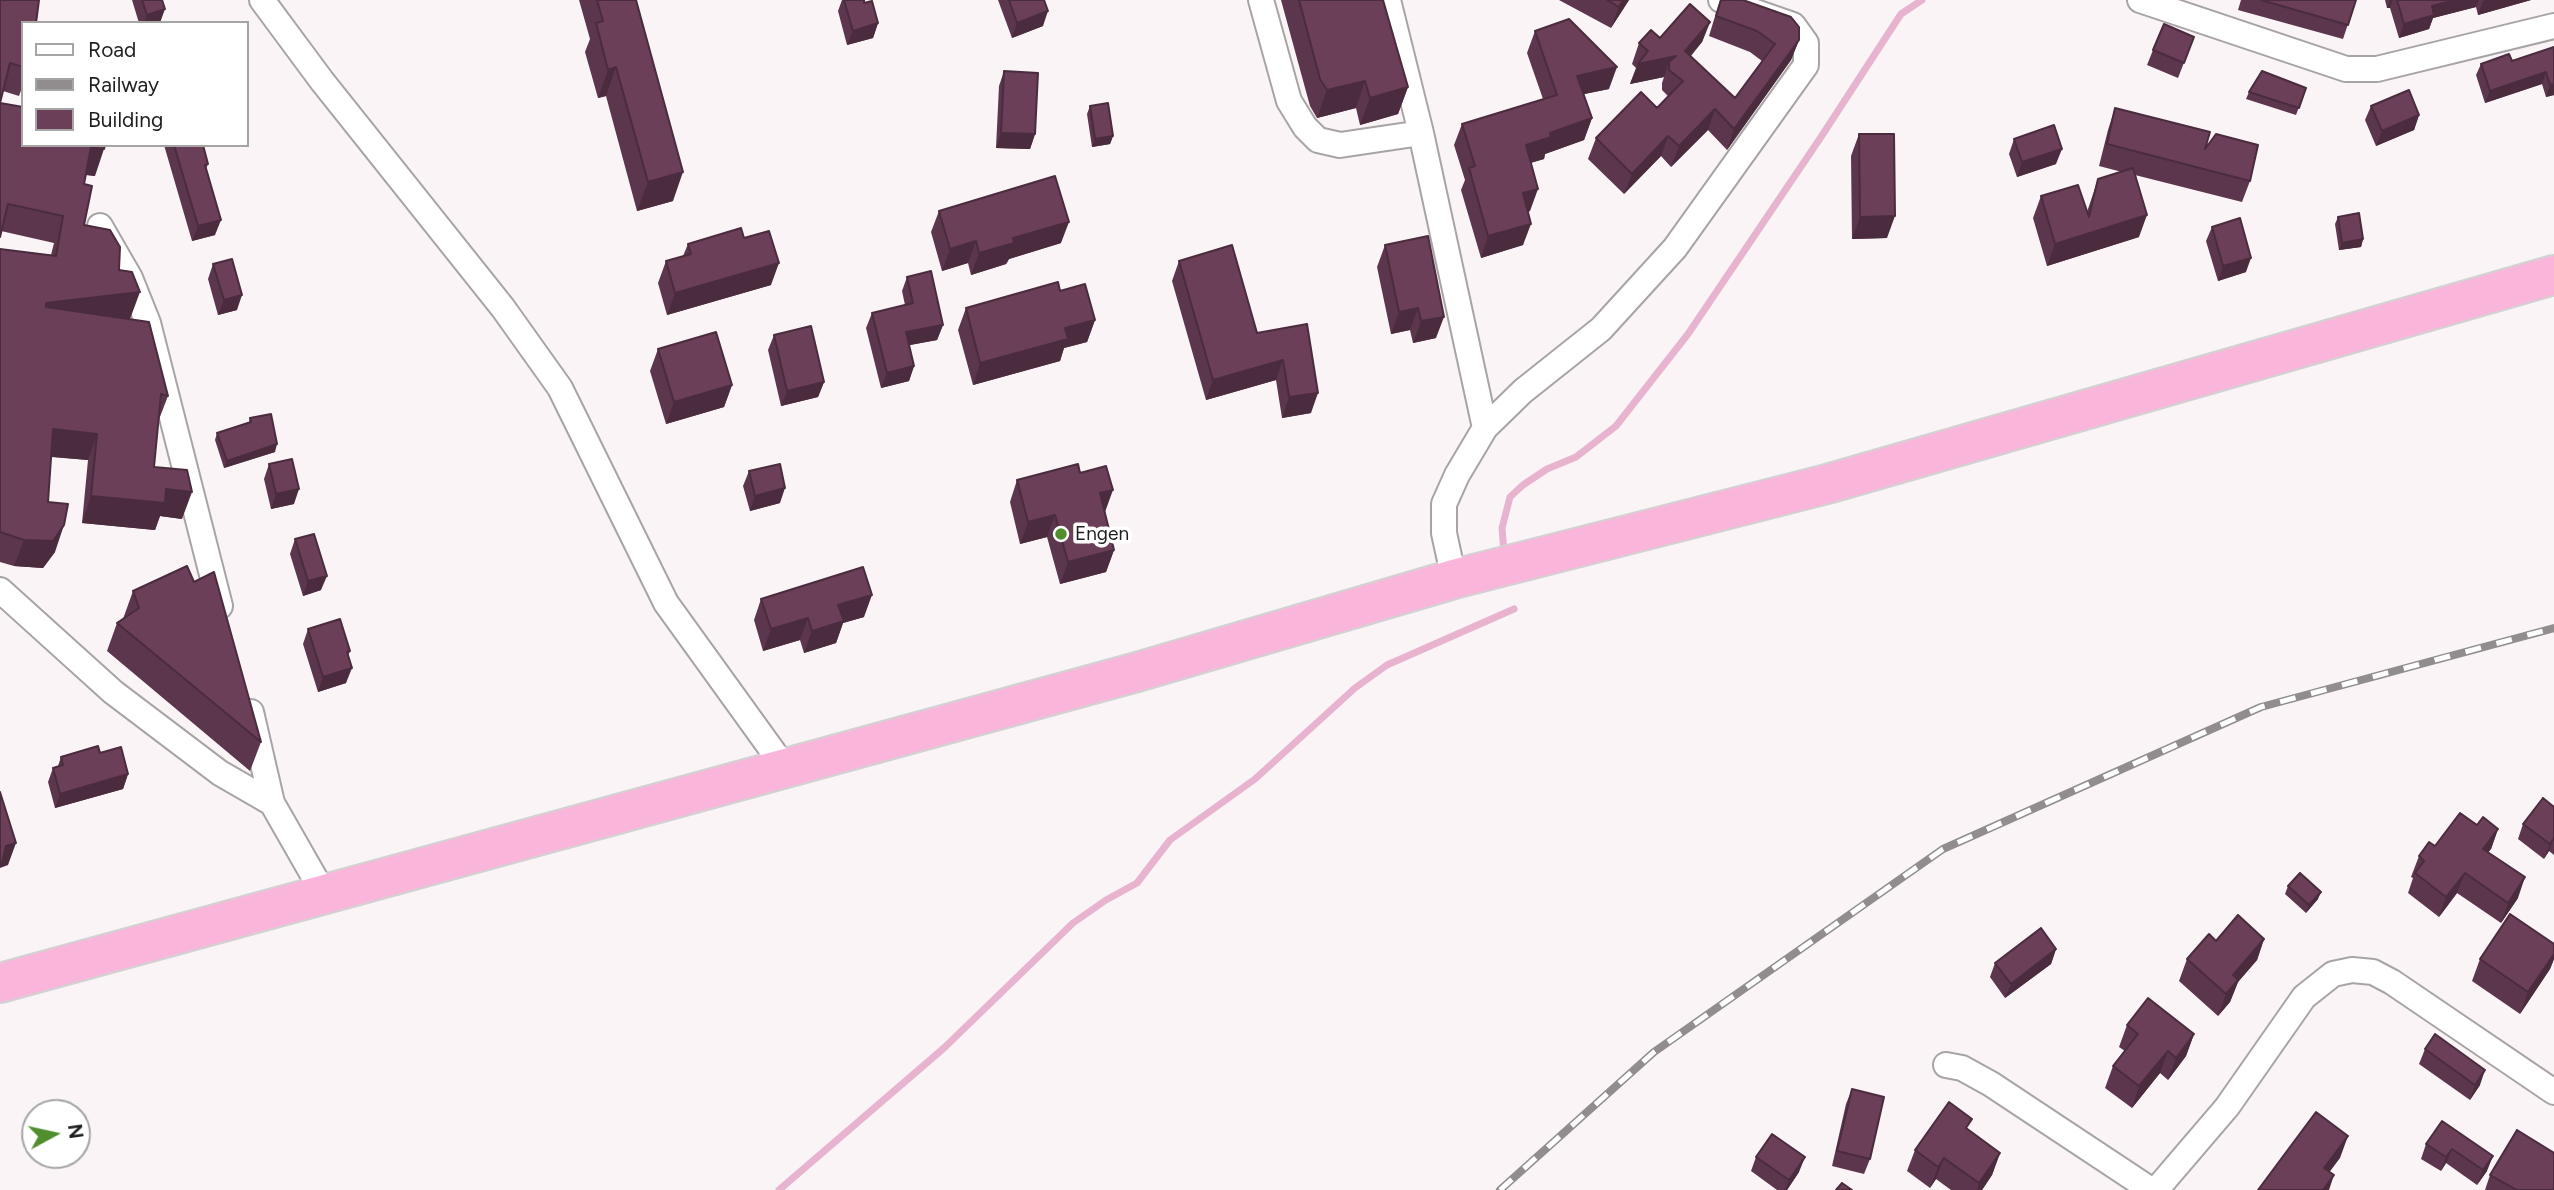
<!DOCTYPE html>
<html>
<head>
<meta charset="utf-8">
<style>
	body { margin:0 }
	#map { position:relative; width:2554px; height:1190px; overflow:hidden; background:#faf4f7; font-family:Figtree,sans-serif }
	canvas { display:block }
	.legend { position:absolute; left:21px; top:21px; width:228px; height:126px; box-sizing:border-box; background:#fff; border:2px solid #a5a5a5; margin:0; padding:9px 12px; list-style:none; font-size:21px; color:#1f1e1e }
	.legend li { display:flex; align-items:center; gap:14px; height:35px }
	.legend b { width:35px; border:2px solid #a5a5a5 }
	.north { position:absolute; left:21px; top:1099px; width:70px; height:70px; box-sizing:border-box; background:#fff; border:2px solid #a5a5a5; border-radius:50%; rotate:82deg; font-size:19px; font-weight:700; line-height:28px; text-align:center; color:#1f1e1e }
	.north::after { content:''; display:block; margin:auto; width:24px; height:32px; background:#518f2e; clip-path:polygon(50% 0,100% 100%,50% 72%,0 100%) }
</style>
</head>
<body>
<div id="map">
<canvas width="2554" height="1190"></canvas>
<ul class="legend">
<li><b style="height:9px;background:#fff"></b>Road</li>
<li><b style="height:9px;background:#918d8f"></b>Railway</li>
<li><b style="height:19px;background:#6b3f58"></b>Building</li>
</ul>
<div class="north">N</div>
</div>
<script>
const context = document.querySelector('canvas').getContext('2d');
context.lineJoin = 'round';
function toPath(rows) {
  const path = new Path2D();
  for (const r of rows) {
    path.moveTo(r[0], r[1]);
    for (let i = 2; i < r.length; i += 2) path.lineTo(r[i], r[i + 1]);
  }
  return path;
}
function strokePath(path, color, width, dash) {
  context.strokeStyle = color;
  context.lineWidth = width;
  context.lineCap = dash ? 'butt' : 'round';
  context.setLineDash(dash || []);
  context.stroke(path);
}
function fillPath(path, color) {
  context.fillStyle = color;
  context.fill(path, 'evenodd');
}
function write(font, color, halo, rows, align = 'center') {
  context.font = font + ' Figtree,sans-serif';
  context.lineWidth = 7;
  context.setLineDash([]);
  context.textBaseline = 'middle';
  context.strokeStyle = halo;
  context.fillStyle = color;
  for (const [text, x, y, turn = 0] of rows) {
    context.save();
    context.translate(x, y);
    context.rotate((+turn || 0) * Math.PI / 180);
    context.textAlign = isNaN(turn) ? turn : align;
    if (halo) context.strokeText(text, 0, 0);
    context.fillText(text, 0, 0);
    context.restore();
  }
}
strokePath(toPath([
	[1504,553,1502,528,1510,497,1523,485,1547,469,1576,457,1616,426,1688,334,1821,137,1901,14,1922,0],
	[779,1190,944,1048,1073,923,1106,900,1137,883,1170,840,1255,779,1355,688,1387,665,1514,609]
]), '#e8b3cf', 7);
const minor = toPath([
	[262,0,322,81,503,308,560,388,666,603,785,768],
	[1261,0,1289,101,1305,127,1318,140,1340,145,1421,133],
	[1388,0,1421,133,1485,428,1457,475,1444,504,1444,533,1454,579],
	[2140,0,2346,69,2377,69,2554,26],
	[100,226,130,278,148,323,220,606],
	[1485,428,1523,391,1601,329,1675,248,1806,65,1806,43,1793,25,1721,0],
	[0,590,113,692,220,773,272,803],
	[251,712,272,803,324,894],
	[1946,1065,1962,1068,1991,1084,2151,1190],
	[2156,1190,2227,1107,2304,997,2333,974,2352,970,2373,972,2392,982,2554,1092]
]);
const trunk = toPath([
	[0,983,1137,672,1454,579,1827,484,2554,275]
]);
strokePath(minor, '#a8a4a6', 28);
strokePath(trunk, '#d2d2d2', 42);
strokePath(minor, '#fff', 24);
strokePath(trunk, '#fab6da', 38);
const rail = toPath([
	[1500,1190,1654,1052,1943,849,2261,707,2554,628]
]);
strokePath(rail, '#918d8f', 8);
strokePath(rail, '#fff', 5, [16]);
fillPath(toPath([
	[0,0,23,23,23,85,19,96,3,91],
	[132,0,162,0,160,23,139,23],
	[579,0,636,0,673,201,637,211,606,96,598,98,585,52,590,39],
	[842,0,864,0,864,3,878,23,873,38,847,45,838,11],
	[998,0,1044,0,1043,26,1012,38],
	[1281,0,1383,0,1408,87,1398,114,1360,125,1356,108,1317,118,1310,106],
	[1559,0,1629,0,1611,28],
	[1720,0,1799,40,1791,60,1727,150,1708,130,1671,167,1661,156,1624,194,1588,159,1596,138,1657,108,1668,96,1662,90,1662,83,1664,77,1630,84,1636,68,1632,64,1639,43,1710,22,1702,42,1691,56,1735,98,1762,61,1750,52,1709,36],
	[2241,0,2356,0,2343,39,2238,10],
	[2385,0,2531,0,2478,15,2476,7,2433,18,2429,29,2399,38,2390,8,2387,8],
	[1535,31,1609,89,1584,94,1592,118,1584,140,1545,154,1544,159,1531,163,1530,211,1528,212,1523,245,1481,258,1461,190,1465,180,1454,145,1462,124,1543,99,1527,53],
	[2194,37,2178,78,2147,65,2153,50],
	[2554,47,2554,95,2546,97,2542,84,2485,103,2476,75,2481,64,2512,61],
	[1004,71,1035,134,1030,149,996,148,999,86],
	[2306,88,2296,115,2246,99,2249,92],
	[0,103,95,176,85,175,84,184,84,225,119,270,130,319,168,396,158,422,154,467,182,519,160,516,155,530,82,523,88,460,51,457,48,502,55,552,43,568,14,566,0,562,0,249,51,255,54,243,1,231],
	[1090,106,1113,136,1110,144,1092,147,1087,114],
	[2371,106,2419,115,2414,130,2376,146,2365,120],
	[2115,108,2205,149,2250,181,2242,202,2135,175,2139,237,2047,266,2033,218,2041,196,2087,212,2098,179,2122,172,2099,166,2108,130],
	[1859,134,1887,238,1852,239,1851,156],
	[2014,139,2056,164,2017,177,2009,154],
	[164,145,203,145,208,164,206,169,215,235,192,241],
	[939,211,1061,243,1009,259,1006,264,971,275,968,263,942,271,931,232],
	[2338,217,2363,239,2361,247,2339,250,2335,224],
	[2212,227,2246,272,2218,281,2206,241],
	[744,238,771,285,667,315,658,283,666,261,683,256,688,244],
	[1385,245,1436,338,1413,343,1410,330,1391,334,1377,267],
	[1179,261,1257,333,1307,324,1311,413,1282,418,1276,380,1206,400,1172,281],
	[213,264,237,310,218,315,208,279],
	[907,277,943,325,937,340,909,345,914,366,909,381,881,388,866,328,872,313,905,305,902,291],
	[1060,291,1095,320,1087,342,1064,348,1060,361,973,385,958,330,966,308],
	[774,335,824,382,818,397,781,406,768,350],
	[658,349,732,385,724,407,666,424,650,371],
	[250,418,275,452,224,468,215,440,217,433,249,422],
	[269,464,294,504,271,509,264,479],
	[749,471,780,503,750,511,743,486],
	[1080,473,1105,512,1114,550,1106,572,1060,584,1047,537,1020,544,1010,502,1017,480],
	[295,539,321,590,303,596,290,554],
	[133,591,261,742,250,771,107,651,117,623,123,619],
	[761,599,864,617,843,623,836,643,804,653,800,640,763,651,754,620],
	[308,629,350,651,348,656,346,683,318,692,303,644],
	[100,753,128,774,123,789,55,808,48,782,53,768,58,766,61,757],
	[2554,807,2554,855,2549,851,2544,859,2518,839,2523,824],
	[2477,825,2498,829,2491,849,2488,852,2518,898,2501,923,2457,893,2439,917,2408,893,2413,878,2411,877,2419,856,2435,846],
	[2288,886,2318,899,2306,913,2285,894],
	[2264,939,2257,960,2238,982,2230,1002,2218,1016,2179,981,2187,959,2216,941],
	[2554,944,2554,959,2550,969,2520,1014,2472,981,2480,959],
	[2056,949,2051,964,2005,998,1990,977,1995,963],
	[2127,1025,2194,1034,2186,1056,2168,1080,2160,1073,2132,1108,2105,1088,2113,1066,2125,1051,2119,1047],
	[2425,1049,2480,1085,2470,1100,2419,1064],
	[1852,1089,1870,1159,1864,1174,1832,1166,1846,1104],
	[2442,1121,2487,1171,2477,1185,2446,1163,2441,1171,2421,1159,2426,1144],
	[1969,1130,2000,1153,1992,1175,1982,1190,1951,1190,1936,1179,1930,1188,1907,1171,1915,1150],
	[1756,1157,1799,1172,1787,1190,1777,1190,1751,1171],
	[2490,1175,2554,1190,2485,1190]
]), '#5c364c');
fillPath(toPath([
	[1623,0,1629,0,1611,28,1619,7],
	[2390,0,2393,0,2390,8,2387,8],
	[2455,0,2479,0,2476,7,2433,18,2429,29,2399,38,2404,24,2432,6],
	[2486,0,2531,0,2478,15,2483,1],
	[165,9,160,23,144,23,147,15],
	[1048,11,1043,26,1012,38,1017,23],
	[1710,22,1702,42,1677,71,1685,51],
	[878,23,873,38,847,45,853,31],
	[1799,40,1791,60,1727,150,1734,129],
	[1676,56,1669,62,1664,77,1630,84,1638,64],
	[616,67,606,96,598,98,608,70],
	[1617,67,1609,89,1570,97,1577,76],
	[2546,72,2542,84,2485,103,2490,91],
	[1365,81,1356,108,1317,118,1327,90],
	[2554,84,2554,95,2546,97,2550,85],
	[1408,87,1398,114,1360,125,1370,98],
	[1715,109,1708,130,1671,167,1679,146],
	[2419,115,2414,130,2376,146,2382,131],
	[1592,118,1584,140,1545,154,1544,159,1518,166,1526,145,1550,133],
	[1001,133,1035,134,1030,149,996,148],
	[1113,136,1110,144,1092,147,1095,139],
	[1668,136,1661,156,1624,194,1632,174],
	[91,147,104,149,95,176,81,174],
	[2062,149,2056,164,2017,177,2022,162],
	[683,172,673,201,637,211,648,182],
	[1538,189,1530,211,1515,215,1523,193],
	[2147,215,2139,237,2047,266,2055,244],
	[1895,216,1887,238,1852,239,1860,217],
	[221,220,215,235,192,241,198,226],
	[1069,222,1061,243,1009,259,1006,264,971,275,979,253,1013,238],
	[1531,224,1523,245,1481,258,1488,236],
	[2363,239,2361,247,2339,250,2342,243],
	[976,241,968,263,942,271,950,249],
	[2251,258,2246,272,2218,281,2223,266],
	[779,263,771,285,667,315,675,293],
	[140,292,130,319,36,329,46,303],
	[242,295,237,310,218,315,224,300],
	[1418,308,1410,330,1391,334,1399,312],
	[1444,317,1436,338,1413,343,1421,321],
	[1095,320,1087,342,1064,348,1060,361,973,385,980,363,1065,328],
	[943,325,937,340,900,347,906,332],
	[1283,360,1276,380,1206,400,1213,380],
	[914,366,909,381,881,388,887,373],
	[824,382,818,397,781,406,787,391],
	[732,385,724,407,666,424,674,402],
	[1318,393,1311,413,1282,418,1289,397],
	[53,429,97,434,88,460,44,456],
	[277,444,275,452,224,468,227,461],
	[785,488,780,503,750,511,755,496],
	[166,489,192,492,182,519,160,516,155,530,82,523,91,496],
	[299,489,294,504,271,509,276,494],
	[1113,490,1105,512,1092,515,1100,493],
	[1055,515,1047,537,1020,544,1028,522],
	[64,525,55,552,43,568,14,566,24,540],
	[1114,550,1106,572,1060,584,1068,562],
	[327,576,321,590,303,596,308,581],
	[872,595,864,617,843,623,836,643,804,653,812,631,838,605],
	[808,618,800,640,763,651,771,629],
	[352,668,346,683,318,692,323,677],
	[128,774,123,789,55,808,60,794],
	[2498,829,2491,849,2475,869,2483,849],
	[2554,838,2549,851,2544,859,2550,844],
	[16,843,8,865,0,868,0,861,6,846],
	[2465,873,2457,893,2439,917,2446,897],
	[2525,877,2518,898,2501,923,2508,903],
	[2321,892,2318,899,2306,913,2309,905],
	[2264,939,2257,960,2238,982,2230,1002,2218,1016,2233,975],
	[2056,949,2051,964,2005,998,2011,984],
	[2554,954,2554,959,2550,969,2520,1014,2528,992],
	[2194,1034,2186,1056,2168,1080,2176,1058],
	[2168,1051,2160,1073,2132,1108,2139,1086],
	[2485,1070,2480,1085,2470,1100,2475,1085],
	[2348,1136,2340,1158,2316,1190,2324,1168],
	[2452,1149,2446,1163,2441,1171,2446,1157],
	[2000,1153,1992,1175,1982,1190,1977,1190,1979,1183],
	[2493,1156,2487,1171,2477,1185,2483,1170],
	[1805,1157,1799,1172,1787,1190,1785,1190,1789,1180],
	[1944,1158,1936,1179,1930,1188,1938,1167],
	[2334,1175,2329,1190,2323,1190]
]), '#4b2c3e');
const building = toPath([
	[0,0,39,0,36,23,23,23,23,67,10,63,0,103,0,0],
	[142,0,162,0,165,9,147,15,142,0],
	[597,0,636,0,683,172,648,182,616,67,608,70,596,23,603,21,597,0],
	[844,0,864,0,864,3,872,1,878,23,853,31,844,0],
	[1009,0,1044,0,1048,11,1017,23,1009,0],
	[1299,0,1383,0,1408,87,1370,98,1365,81,1327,90,1320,79,1299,0],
	[1607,0,1623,0,1619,7,1607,0],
	[1721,0,1743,0,1791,17,1799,27,1799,40,1734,129,1715,109,1679,146,1668,136,1632,174,1596,138,1641,92,1657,108,1683,81,1669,70,1669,62,1676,56,1638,64,1648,51,1639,43,1651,30,1660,38,1690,4,1710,22,1685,51,1735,98,1775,44,1757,31,1716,16,1721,0],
	[2261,0,2356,0,2348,25,2261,0],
	[2397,0,2455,0,2432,6,2434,15,2404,24,2397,0],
	[1569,19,1617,67,1577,76,1592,118,1550,133,1551,137,1526,145,1538,189,1523,193,1531,224,1488,236,1469,168,1475,166,1462,124,1557,95,1535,31,1569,19],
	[2164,24,2194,37,2184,63,2153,50,2164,24],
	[2554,47,2554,84,2550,85,2546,72,2490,91,2481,64,2509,54,2512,61,2554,47],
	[1004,71,1038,73,1035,134,1001,133,1004,71],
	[2262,71,2306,88,2299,108,2249,92,2262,71],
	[2409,90,2419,115,2382,131,2371,106,2409,90],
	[0,103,23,107,23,145,105,145,104,149,91,147,84,184,92,186,84,225,110,230,120,247,119,270,132,272,140,292,46,303,46,307,149,322,168,396,161,394,154,467,187,470,192,492,166,489,165,503,91,496,97,434,53,429,48,502,68,504,64,525,53,541,24,540,0,532,0,249,56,256,63,216,8,204,0,237,0,103],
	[1108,103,1113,136,1095,139,1090,106,1108,103],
	[2115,108,2210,132,2205,149,2216,134,2258,145,2250,181,2107,144,2115,108],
	[2054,125,2062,149,2022,162,2014,139,2054,125],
	[1859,134,1894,134,1895,216,1860,217,1859,134],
	[174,145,203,145,208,164,205,165,221,220,198,226,174,145],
	[2133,168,2147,215,2055,244,2041,196,2078,185,2089,217,2098,179,2133,168],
	[1055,176,1069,222,1013,238,1014,243,979,253,976,241,950,249,939,211,1055,176],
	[2359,213,2363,239,2342,243,2338,217,2359,213],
	[2240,218,2251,258,2223,266,2212,227,2240,218],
	[741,228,744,238,769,231,779,263,675,293,666,261,691,254,688,244,741,228],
	[1428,236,1444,317,1421,321,1418,308,1399,312,1385,245,1428,236],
	[1232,245,1257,333,1307,324,1318,393,1289,397,1283,360,1213,380,1179,261,1232,245],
	[232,259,242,295,224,300,213,264,232,259],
	[931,271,943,325,906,332,914,366,887,373,872,313,913,303,907,277,931,271],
	[1058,282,1060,291,1085,284,1095,320,1065,328,1068,339,980,363,966,308,1058,282],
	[811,326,824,382,787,391,774,335,811,326],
	[716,332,732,385,674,402,658,349,716,332],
	[271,414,277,444,227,461,217,433,251,422,250,418,271,414],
	[292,459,299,489,276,494,269,464,292,459],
	[780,464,785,488,755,496,749,471,780,464],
	[1078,464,1080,473,1106,466,1113,490,1100,493,1114,550,1068,562,1055,515,1028,522,1017,480,1078,464],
	[314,534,327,576,308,581,295,539,314,534],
	[187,566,194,582,214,572,261,742,117,623,139,608,133,591,187,566],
	[863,567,872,595,838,605,844,621,812,631,808,618,771,629,761,599,863,567],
	[340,619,350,651,347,652,352,668,323,677,308,629,340,619],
	[98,746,100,753,121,747,128,774,60,794,53,768,63,765,61,757,98,746],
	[0,792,16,843,6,846,2,863,0,863,0,792],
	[2543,798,2554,807,2554,838,2550,844,2523,824,2543,798],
	[2460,813,2477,825,2483,817,2498,829,2483,849,2525,877,2508,903,2465,873,2446,897,2415,873,2424,861,2419,856,2429,842,2435,846,2460,813],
	[2300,873,2321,892,2309,905,2288,886,2300,873],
	[2510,914,2554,944,2554,954,2528,992,2480,959,2510,914],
	[2238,915,2264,939,2233,975,2238,980,2226,994,2187,959,2209,934,2216,941,2238,915],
	[2041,928,2056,949,2011,984,1995,963,2041,928],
	[2148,998,2194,1034,2176,1058,2168,1051,2139,1086,2113,1066,2138,1034,2127,1025,2148,998],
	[2435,1034,2485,1070,2475,1085,2425,1049,2435,1034],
	[1852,1089,1884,1097,1870,1159,1837,1151,1852,1089],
	[1949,1102,1972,1119,1966,1128,2000,1153,1979,1183,1944,1158,1938,1167,1915,1150,1949,1102],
	[2316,1112,2348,1136,2324,1168,2334,1175,2323,1190,2258,1190,2316,1112],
	[2442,1121,2493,1156,2483,1170,2452,1149,2446,1157,2426,1144,2442,1121],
	[2517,1130,2554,1153,2554,1190,2517,1190,2490,1175,2517,1130],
	[1772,1134,1805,1157,1789,1180,1756,1157,1772,1134],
	[1842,1183,1852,1190,1836,1190,1842,1183]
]);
fillPath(building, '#6b3f58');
strokePath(building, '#4b2c3e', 2);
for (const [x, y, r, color] of [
	[1061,534,7,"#518f2e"]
]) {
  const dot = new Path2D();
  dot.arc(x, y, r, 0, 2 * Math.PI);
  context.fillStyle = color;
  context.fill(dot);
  strokePath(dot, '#fff', 2.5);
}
write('19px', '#1f1e1e', '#fff', [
	["Engen",1075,534]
], 'left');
</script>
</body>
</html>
